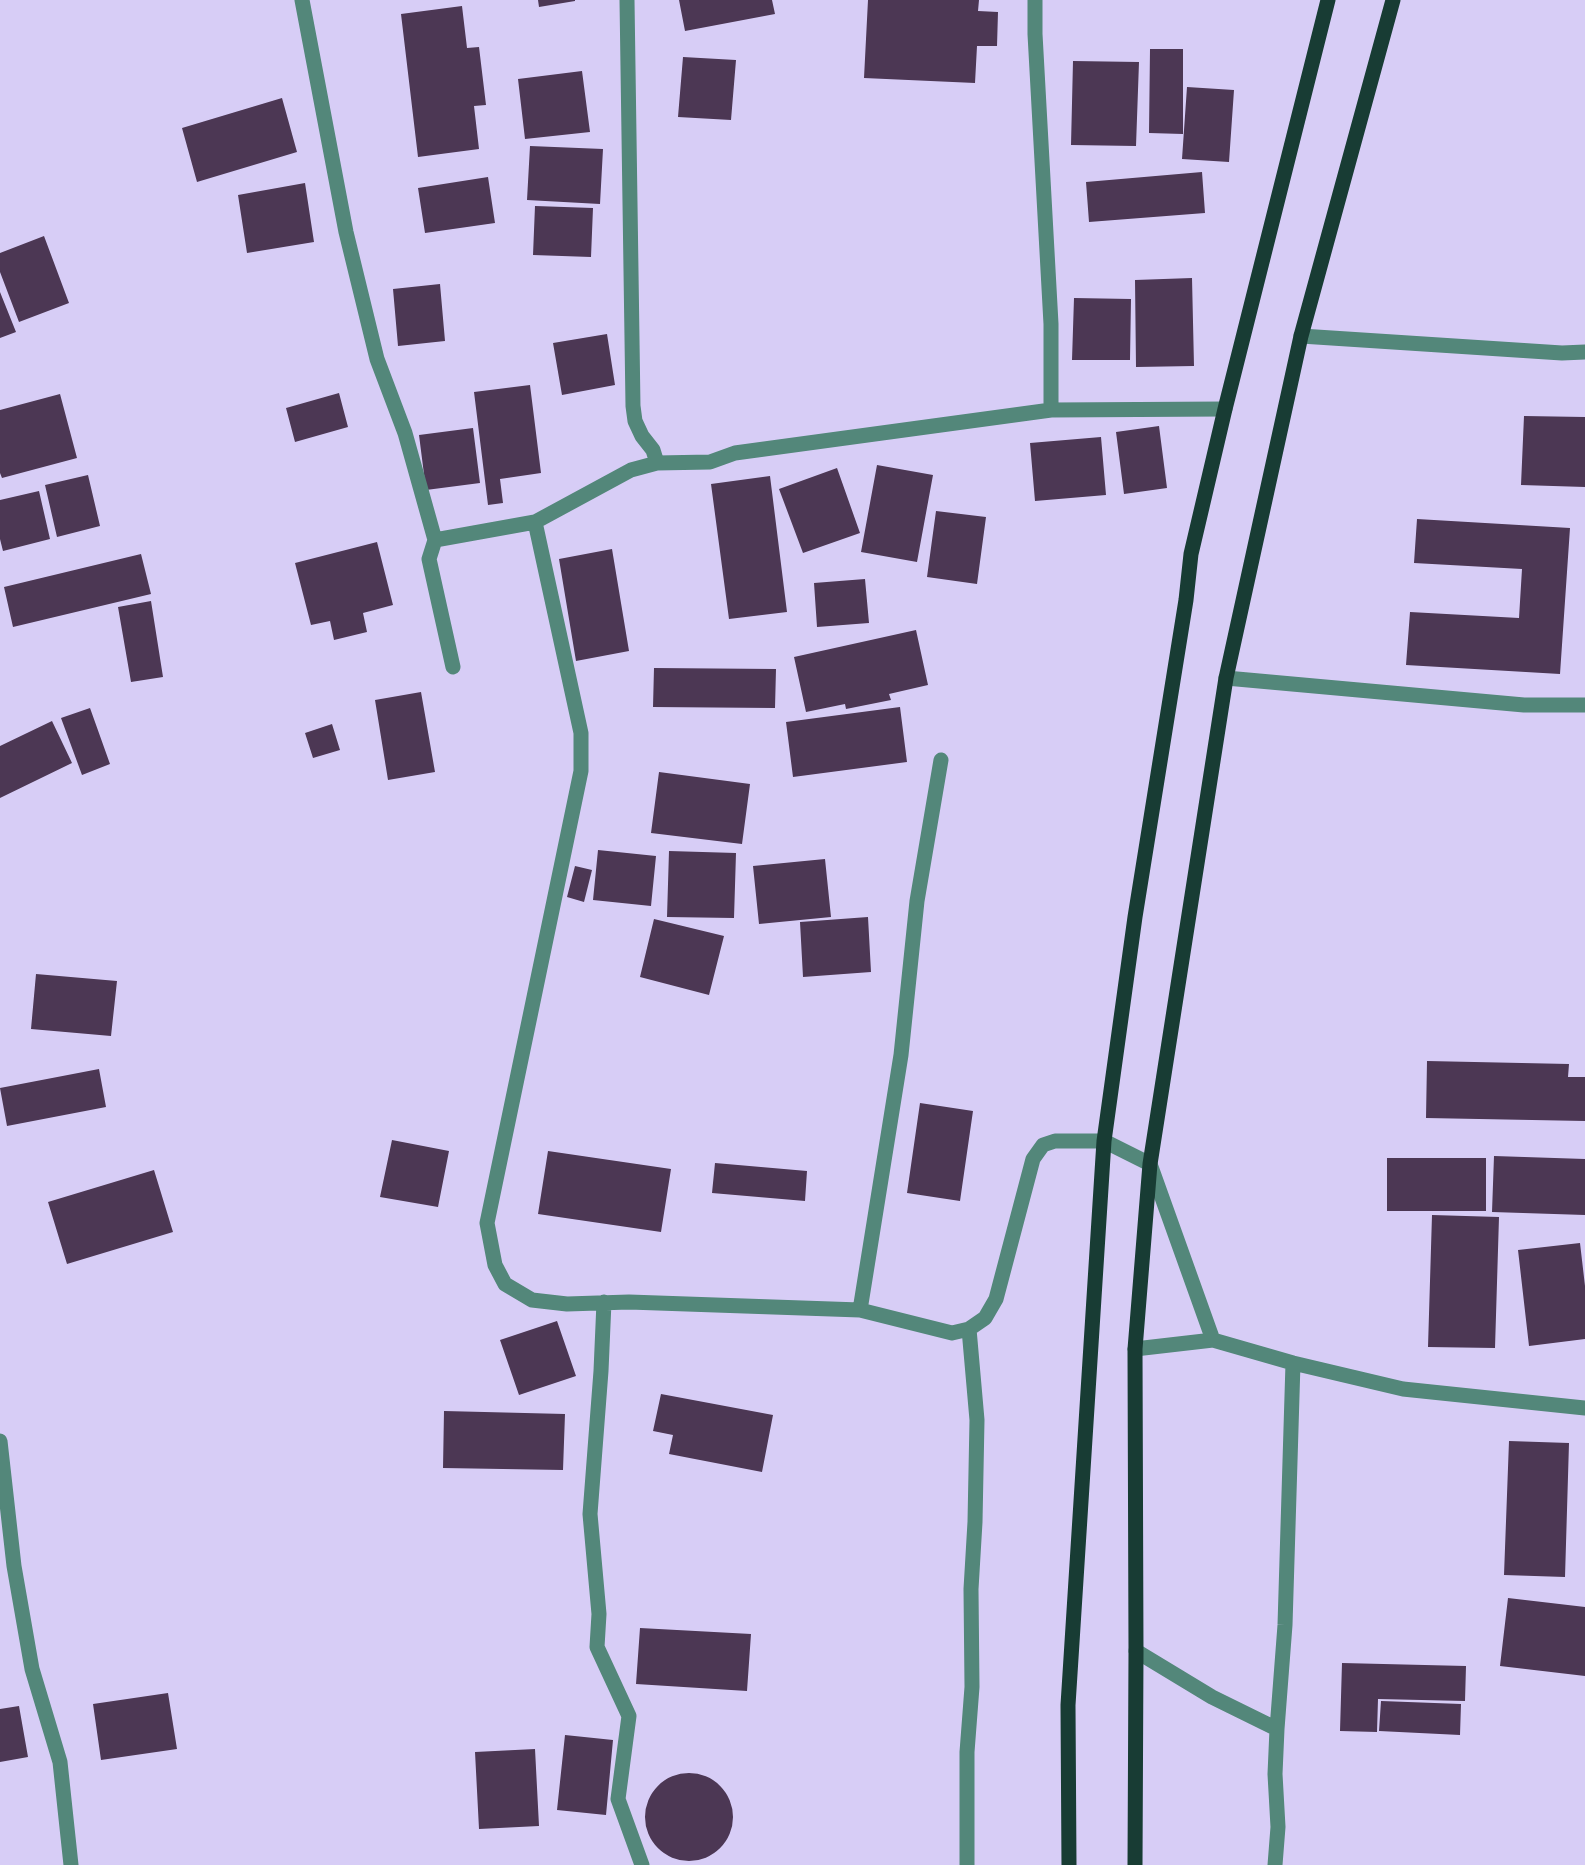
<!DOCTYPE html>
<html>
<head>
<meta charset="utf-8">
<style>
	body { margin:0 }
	canvas { display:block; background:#d7cdf6 }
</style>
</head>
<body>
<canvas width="1585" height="1865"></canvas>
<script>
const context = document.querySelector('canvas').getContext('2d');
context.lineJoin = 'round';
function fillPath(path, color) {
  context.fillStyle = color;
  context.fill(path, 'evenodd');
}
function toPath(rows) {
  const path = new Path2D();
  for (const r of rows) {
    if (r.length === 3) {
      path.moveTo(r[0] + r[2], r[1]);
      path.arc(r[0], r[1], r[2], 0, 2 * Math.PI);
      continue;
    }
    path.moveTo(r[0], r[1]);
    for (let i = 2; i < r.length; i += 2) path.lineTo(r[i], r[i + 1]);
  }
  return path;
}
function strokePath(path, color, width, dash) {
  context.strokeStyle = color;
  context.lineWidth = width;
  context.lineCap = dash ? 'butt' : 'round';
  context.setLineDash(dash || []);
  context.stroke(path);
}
fillPath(toPath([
	[538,0,575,0,575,1,539,7],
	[679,0,772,0,775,14,685,31],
	[868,0,979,0,978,11,998,12,997,46,977,46,975,83,864,78],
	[462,6,467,48,479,47,486,105,474,106,479,149,418,157,401,14],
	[1150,49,1183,49,1183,134,1149,133],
	[683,57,736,60,731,120,678,117],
	[1073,61,1139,62,1136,146,1071,145],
	[582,71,590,132,525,139,518,79],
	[1187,87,1234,90,1229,162,1182,159],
	[282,98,297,152,197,182,182,128],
	[530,146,603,149,600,204,527,200],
	[1202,172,1205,213,1089,222,1086,182],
	[488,177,495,223,425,233,418,188],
	[305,183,314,242,247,253,238,195],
	[535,206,593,208,591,257,533,255],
	[44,236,69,303,19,322,0,272,0,253],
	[1192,278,1194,366,1136,367,1135,280],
	[440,284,445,341,398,346,393,289],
	[0,292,16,332,0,338],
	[1074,298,1131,299,1130,360,1072,360],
	[607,334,615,385,562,395,553,343],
	[530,385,541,473,500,479,503,503,488,505,474,392],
	[339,393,348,427,295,442,286,408],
	[60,394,77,458,2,478,0,473,0,410],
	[1524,416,1585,417,1585,487,1521,485],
	[1159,426,1167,488,1124,494,1116,432],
	[473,428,480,483,426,490,419,435],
	[1101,437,1106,495,1035,501,1030,443],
	[877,465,933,475,917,562,861,552],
	[837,468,860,533,803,553,779,489],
	[88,475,100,526,57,537,45,485],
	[770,476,787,612,729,619,711,484],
	[39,491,50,539,3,551,0,539,0,500],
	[936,511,986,517,977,584,927,577],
	[1417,519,1570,528,1560,674,1406,665,1410,612,1519,618,1522,569,1414,563],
	[377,542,393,605,363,613,367,632,334,640,330,621,311,625,295,563],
	[612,549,629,651,576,661,559,559],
	[141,554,151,594,13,627,4,587],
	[865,579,869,623,817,627,814,583],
	[151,601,163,677,131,682,118,607],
	[916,630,928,685,889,694,891,700,846,709,845,704,806,712,794,657],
	[654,668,776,669,775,708,653,707],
	[421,692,435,772,388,780,375,700],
	[900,707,907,762,793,777,786,722],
	[90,708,110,764,82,775,61,718],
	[52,721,72,763,0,798,0,746],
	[332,724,340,750,313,758,305,733],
	[659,772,750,784,742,844,651,833],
	[598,850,656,856,651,906,593,900],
	[669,851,736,853,734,918,667,917],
	[825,859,831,917,759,924,753,866],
	[575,866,592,870,584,902,567,897],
	[868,917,871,972,803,977,800,922],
	[654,919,724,936,709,995,640,977],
	[36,974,117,981,111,1036,31,1029],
	[1427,1061,1569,1064,1568,1077,1585,1077,1585,1121,1426,1118],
	[99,1069,106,1107,7,1126,0,1088],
	[920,1103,973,1111,960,1201,907,1193],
	[392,1140,449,1151,438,1207,380,1197],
	[548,1151,671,1169,661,1232,538,1214],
	[1494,1156,1585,1159,1585,1215,1492,1212],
	[1387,1158,1486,1158,1486,1211,1387,1211],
	[715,1163,807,1171,805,1201,712,1193],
	[154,1170,173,1232,67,1264,48,1202],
	[1432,1215,1499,1217,1495,1348,1428,1347],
	[1580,1243,1585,1286,1585,1339,1529,1346,1518,1250],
	[557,1321,576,1376,519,1395,500,1340],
	[661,1394,773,1415,762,1472,669,1454,673,1435,653,1431],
	[444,1411,565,1414,563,1470,443,1468],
	[1509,1441,1569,1443,1565,1577,1504,1575],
	[1508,1598,1585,1607,1585,1676,1500,1666],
	[640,1628,751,1634,747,1691,636,1684],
	[1342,1663,1466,1666,1465,1701,1378,1699,1377,1732,1340,1731],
	[168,1693,177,1749,101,1760,93,1704],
	[1381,1701,1461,1704,1460,1735,1379,1731],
	[19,1706,28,1757,0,1762,0,1709],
	[565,1735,613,1740,606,1815,557,1810],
	[535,1749,539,1826,479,1829,475,1752],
	[689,1817,44]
]), '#4c3754');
strokePath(toPath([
	[302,0,346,232,377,359,405,433,435,540,429,559,453,667],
	[627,0,633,406,635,421,642,436,653,450,657,463,710,462,735,453,1051,410,1051,324,1035,34,1035,0],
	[1301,336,1562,353,1585,352],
	[1051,410,1225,409],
	[535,522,581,733,581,771,487,1223,495,1265,505,1284,532,1300,567,1304,629,1302,860,1310,901,1055,917,901,941,760],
	[435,540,535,522,631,470,657,463],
	[1226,678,1524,705,1585,705],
	[604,1302,601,1371,590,1514,599,1614,597,1647,629,1716,618,1799,642,1865],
	[860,1310,952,1333,969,1329,985,1318,996,1299,1033,1159,1043,1145,1055,1141,1104,1141,1150,1164,1213,1340],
	[1135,1349,1213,1340,1293,1363,1403,1389,1585,1408],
	[0,1441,14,1566,32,1669,60,1762,71,1865],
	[1136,1651,1212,1697,1277,1729,1275,1774,1278,1827,1275,1865],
	[1277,1729,1285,1625,1293,1363],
	[967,1865,967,1752,972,1687,971,1589,975,1522,977,1420,969,1329]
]), '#53877a', 15);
strokePath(toPath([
	[1069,1865,1068,1705,1104,1141,1135,917,1186,600,1191,554,1225,409,1328,0],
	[1135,1865,1136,1651,1135,1349,1150,1164,1226,678,1301,336,1393,0]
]), '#183c34', 15);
</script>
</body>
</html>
